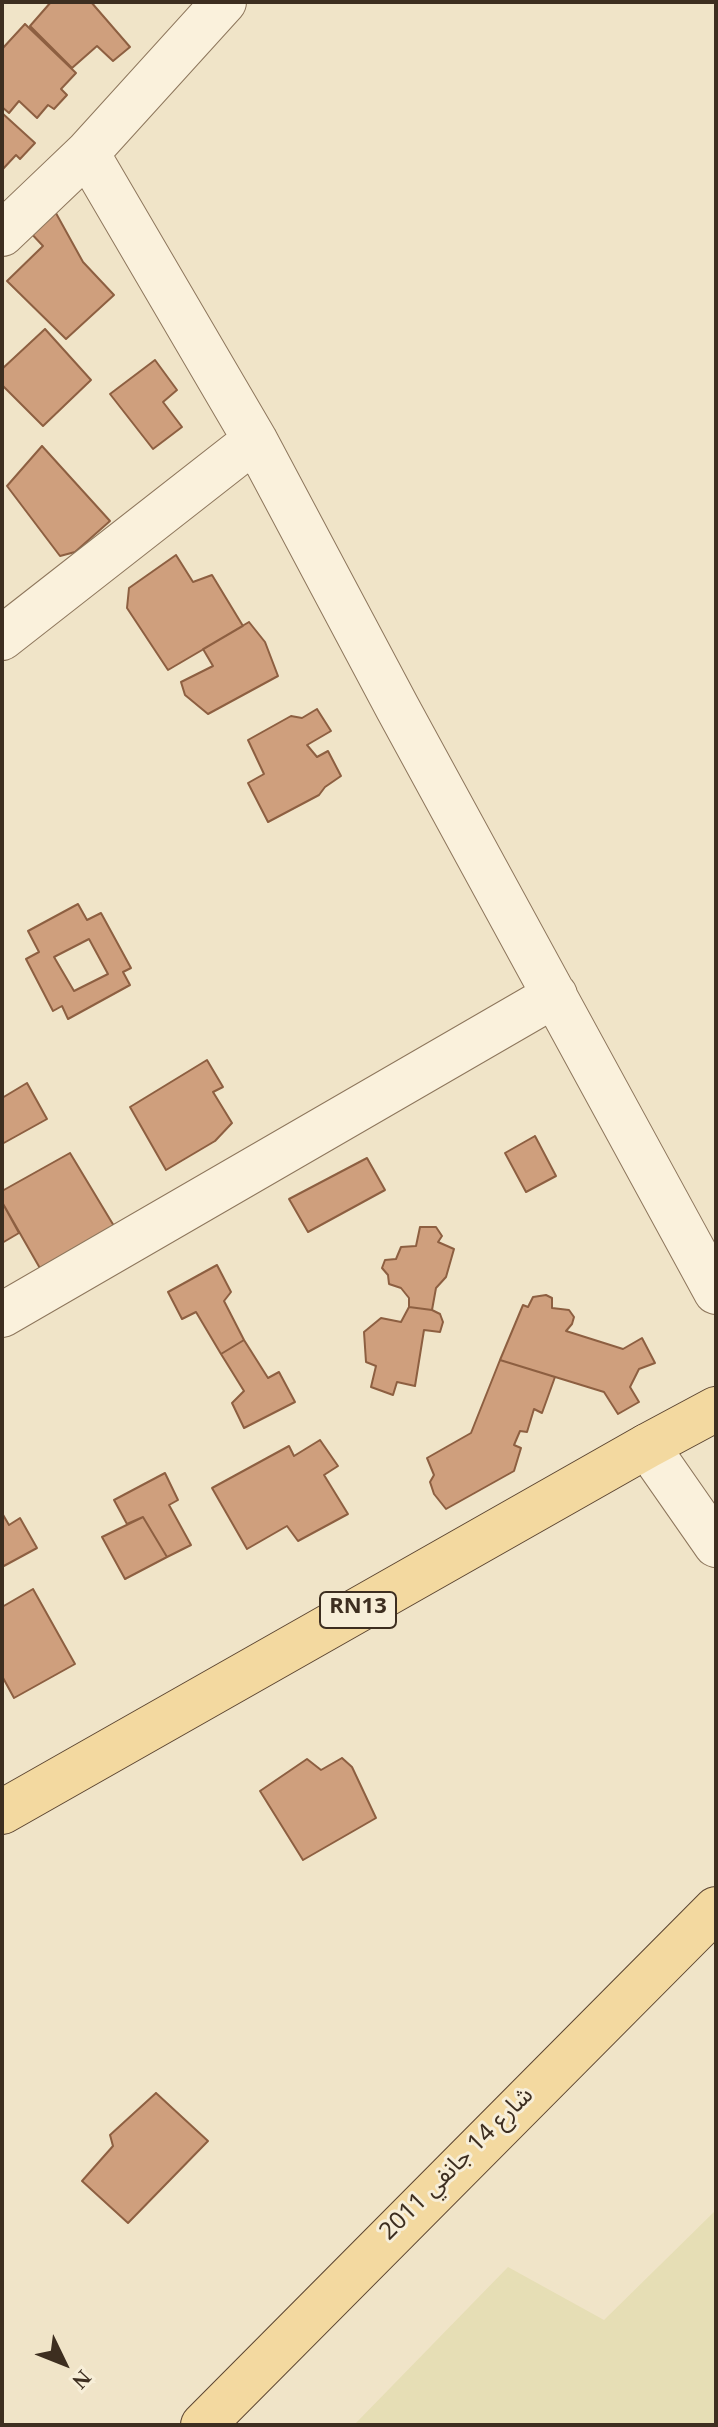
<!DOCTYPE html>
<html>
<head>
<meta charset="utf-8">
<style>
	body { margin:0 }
	#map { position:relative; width:718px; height:2427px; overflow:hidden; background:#f0e4c8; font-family:Georgia,serif }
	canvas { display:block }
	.frame { position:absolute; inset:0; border:4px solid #3d2e20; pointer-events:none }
	.north { position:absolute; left:24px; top:2323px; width:80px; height:80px; -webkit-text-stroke:6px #f7eed8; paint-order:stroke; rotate:133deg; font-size:22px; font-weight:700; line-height:32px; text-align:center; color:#3d2e20 }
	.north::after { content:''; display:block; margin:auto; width:28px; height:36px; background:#3d2e20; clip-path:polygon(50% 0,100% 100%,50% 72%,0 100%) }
</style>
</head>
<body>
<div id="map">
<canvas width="718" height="2427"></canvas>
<div class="frame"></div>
<div class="north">N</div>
</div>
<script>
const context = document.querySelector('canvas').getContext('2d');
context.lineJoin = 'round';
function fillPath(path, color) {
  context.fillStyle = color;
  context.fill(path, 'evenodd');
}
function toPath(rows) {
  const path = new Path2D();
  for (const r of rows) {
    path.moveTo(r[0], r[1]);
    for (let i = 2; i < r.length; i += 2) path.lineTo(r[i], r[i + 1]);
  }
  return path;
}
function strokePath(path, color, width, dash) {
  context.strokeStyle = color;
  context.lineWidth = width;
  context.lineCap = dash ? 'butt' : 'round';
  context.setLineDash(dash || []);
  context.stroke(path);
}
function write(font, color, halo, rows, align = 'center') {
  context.font = font + ' Georgia,"Noto Sans Arabic",serif';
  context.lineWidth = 6;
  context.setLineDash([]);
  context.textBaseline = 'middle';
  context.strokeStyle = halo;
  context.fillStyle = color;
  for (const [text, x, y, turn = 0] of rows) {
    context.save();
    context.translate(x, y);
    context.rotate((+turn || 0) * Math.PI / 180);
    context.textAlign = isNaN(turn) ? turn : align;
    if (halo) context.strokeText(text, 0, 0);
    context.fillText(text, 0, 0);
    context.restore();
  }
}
fillPath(toPath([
	[716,2210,716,2425,354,2425,508,2267,604,2320]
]), '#e6deb5');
const building = toPath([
	[51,2,91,2,130,47,113,61,97,46,72,68,30,26,51,2],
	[25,24,76,73,61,89,67,95,54,109,48,105,37,118,19,101,9,113,2,107,2,49,25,24],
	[2,113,35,143,20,159,16,155,2,170,2,113],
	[52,206,83,262,114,295,66,339,7,281,43,246,28,230,52,206],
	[45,329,91,380,43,426,2,385,2,369,45,329],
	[155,360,177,390,163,402,182,427,153,449,110,394,155,360],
	[42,446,110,521,75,552,60,556,7,486,42,446],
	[176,555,193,582,212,575,243,626,168,670,127,608,129,588,176,555],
	[249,622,265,642,278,676,208,714,185,695,181,682,213,666,203,649,249,622],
	[317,709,331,731,307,745,317,757,328,751,341,776,325,787,319,795,268,822,248,783,264,774,248,740,291,716,302,718,317,709],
	[78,904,87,920,101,913,131,968,123,972,130,985,68,1019,62,1006,53,1011,26,959,39,952,28,931,78,904],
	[89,939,108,974,74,991,54,957,89,939],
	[207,1060,223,1087,213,1092,232,1123,215,1141,166,1170,130,1107,207,1060],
	[27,1083,47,1119,2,1144,2,1098,27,1083],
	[535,1136,556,1176,526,1192,505,1153,535,1136],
	[70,1153,114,1226,41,1270,2,1202,2,1191,70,1153],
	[367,1158,385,1190,308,1232,289,1199,367,1158],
	[2,1202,19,1233,2,1243,2,1202],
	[420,1227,436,1227,442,1236,438,1242,454,1249,446,1277,436,1288,432,1310,409,1307,409,1298,401,1288,389,1284,388,1275,382,1268,385,1260,396,1259,401,1247,416,1246,420,1227],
	[217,1265,231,1292,224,1301,244,1340,221,1354,196,1312,182,1319,168,1292,217,1265],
	[546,1295,552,1298,552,1308,569,1310,574,1317,572,1324,566,1331,623,1349,642,1338,655,1363,639,1369,630,1387,639,1402,618,1414,604,1392,500,1360,523,1305,528,1307,533,1297,546,1295],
	[409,1307,432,1310,440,1314,443,1322,440,1332,424,1330,415,1386,397,1382,393,1395,371,1387,376,1366,366,1362,364,1332,381,1318,401,1322,409,1307],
	[244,1340,268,1378,279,1372,295,1402,244,1428,232,1403,244,1391,221,1354,244,1340],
	[500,1360,555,1377,542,1413,534,1409,527,1432,520,1431,514,1445,521,1448,514,1471,446,1509,434,1494,430,1482,434,1475,427,1458,471,1433,500,1360],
	[320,1440,338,1466,324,1475,348,1514,298,1541,287,1526,247,1549,212,1488,289,1446,294,1456,320,1440],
	[165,1473,178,1500,169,1505,191,1545,167,1557,143,1517,127,1524,114,1500,165,1473],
	[2,1513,9,1525,20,1518,37,1548,2,1567,2,1513],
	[143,1517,167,1557,125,1579,102,1537,143,1517],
	[33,1589,75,1664,14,1698,2,1676,2,1607,33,1589],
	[342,1758,352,1767,376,1818,303,1860,260,1791,307,1759,321,1770,342,1758],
	[156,2093,208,2141,128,2223,82,2181,113,2146,110,2135,156,2093]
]);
fillPath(building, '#cf9f7d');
strokePath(building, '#8d5f41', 2);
const minor = toPath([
	[87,153,255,440,397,707,716,1292],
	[2,234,87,153,224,2],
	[2,638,255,440],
	[2,1315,555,995],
	[647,1446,716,1545]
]);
const major = toPath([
	[2,1812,647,1446,716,1409],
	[203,2425,716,1909]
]);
strokePath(minor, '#8d765c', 46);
strokePath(major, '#5b4430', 46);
strokePath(minor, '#faf1dc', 44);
strokePath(major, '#f3d9a0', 44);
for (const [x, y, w] of [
	[358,1610,76]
]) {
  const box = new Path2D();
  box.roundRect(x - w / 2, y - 18, w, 36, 6);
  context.fillStyle = '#f7eed8';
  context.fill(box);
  strokePath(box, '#3d2e20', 2);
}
write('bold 22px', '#3d2e20', null, [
	["RN13",358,1610]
]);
write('24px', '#3d2e20', '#f7eed8', [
	["شارع 14 جانفي 2011",459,2166,-45]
]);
</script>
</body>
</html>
